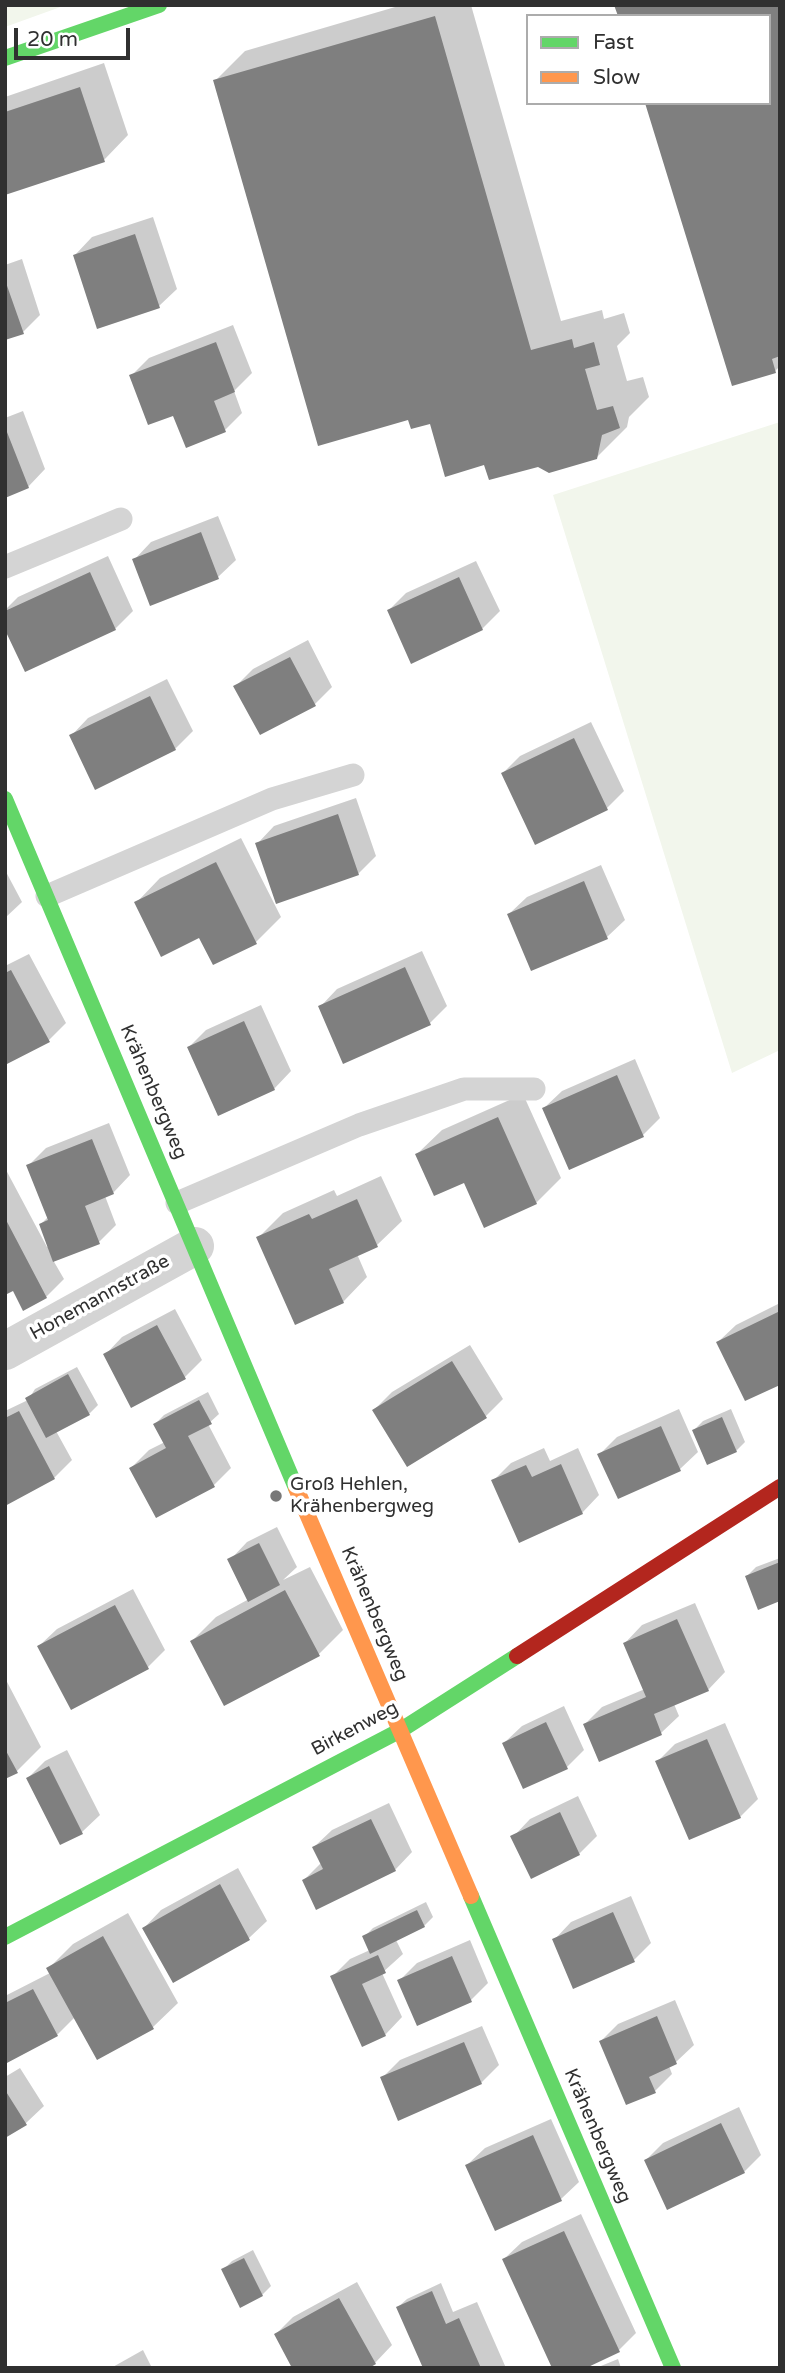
<!DOCTYPE html>
<html>
<head>
<meta charset="utf-8">
<style>
	body { margin:0 }
	#map { position:relative; width:785px; height:2373px; overflow:hidden; background:#fff; font-family:"Varela Round",sans-serif }
	canvas { display:block }
	.frame { position:absolute; inset:0; border:7px solid #303030; pointer-events:none }
	.legend { position:absolute; left:526px; top:14px; width:245px; height:91px; box-sizing:border-box; background:#fff; border:2px solid #acacac; margin:0; padding:9px 12px; list-style:none; font-size:21px; color:#303030 }
	.legend li { display:flex; align-items:center; gap:14px; height:35px }
	.legend b { width:35px; border:2px solid #acacac }
	.scale { position:absolute; left:14px; top:28px; width:116px; height:32px; box-sizing:border-box; border:4px solid #303030; border-top:0; padding-left:9px; font-size:21px; line-height:24px; white-space:nowrap; color:#303030; -webkit-text-stroke:5px #fff; paint-order:stroke }
</style>
</head>
<body>
<div id="map">
<canvas width="785" height="2373"></canvas>
<div class="frame"></div>
<ul class="legend">
<li><b style="height:9px;background:#63d668"></b>Fast</li>
<li><b style="height:9px;background:#ff974d"></b>Slow</li>
</ul>
<div class="scale">20 m</div>
</div>
<script>
const context = document.querySelector('canvas').getContext('2d');
context.lineJoin = 'round';
function fillPath(path, color) {
  context.fillStyle = color;
  context.fill(path, 'evenodd');
}
function toPath(rows) {
  const path = new Path2D();
  for (const r of rows) {
    path.moveTo(r[0], r[1]);
    for (let i = 2; i < r.length; i += 2) path.lineTo(r[i], r[i + 1]);
  }
  return path;
}
function strokePath(path, color, width, dash) {
  context.strokeStyle = color;
  context.lineWidth = width;
  context.lineCap = dash ? 'butt' : 'round';
  context.setLineDash(dash || []);
  context.stroke(path);
}
function write(font, color, halo, rows, align = 'center') {
  context.font = font + ' "Varela Round",sans-serif';
  context.lineWidth = 7;
  context.setLineDash([]);
  context.textBaseline = 'middle';
  context.strokeStyle = halo;
  context.fillStyle = color;
  for (const [text, x, y, turn = 0] of rows) {
    context.save();
    context.translate(x, y);
    context.rotate((+turn || 0) * Math.PI / 180);
    context.textAlign = isNaN(turn) ? turn : align;
    if (halo) context.strokeText(text, 0, 0);
    context.fillText(text, 0, 0);
    context.restore();
  }
}
fillPath(toPath([
	[5,5,66,5,5,27],
	[780,422,780,1050,732,1073,553,495]
]), '#f2f6ec');
fillPath(toPath([
	[402,5,471,5,561,321,602,310,604,319,624,313,630,333,617,346,627,381,643,377,649,397,629,417,627,427,596,458,538,465,486,463,431,422,409,418,215,81,245,51],
	[780,5,780,366,775,371,733,384,769,103,769,16],
	[104,63,128,135,104,160,5,193,5,97],
	[153,217,177,289,159,306,75,255,92,237],
	[22,259,40,315,23,332,5,338,5,265],
	[233,325,252,373,234,391,242,413,225,430,174,413,131,376,149,358],
	[23,411,45,469,28,487,5,496,5,418],
	[218,516,236,560,218,577,134,560,151,542],
	[108,556,133,611,115,629,5,626,5,610,18,597],
	[476,561,500,611,482,629,389,610,406,593],
	[308,640,332,687,315,704,235,687,253,669],
	[167,679,193,731,175,749,71,736,88,718],
	[591,722,624,791,606,809,503,773,520,756],
	[356,798,376,856,358,874,257,844,274,826],
	[241,838,281,917,256,942,214,963,200,935,136,903,160,878],
	[601,865,625,920,607,937,509,914,527,897],
	[5,870,22,902,5,918],
	[422,951,447,1006,430,1023,320,1007,337,989],
	[29,954,66,1023,49,1040,5,1063,5,966],
	[261,1005,291,1071,274,1089,189,1047,206,1030],
	[635,1059,660,1118,643,1135,544,1108,562,1091],
	[523,1094,561,1178,536,1203,465,1181,417,1154,442,1130],
	[109,1123,130,1175,113,1193,105,1196,116,1225,99,1242,53,1260,64,1279,46,1297,13,1289,5,1293,5,1168,47,1247,49,1246,41,1224,48,1217,28,1166,46,1148],
	[381,1176,402,1221,377,1245,357,1254,367,1277,343,1302,258,1238,283,1213,334,1190,337,1196],
	[780,1303,780,1383,718,1342,736,1325],
	[175,1309,202,1360,184,1378,105,1355,122,1337],
	[470,1345,503,1399,486,1416,374,1410,392,1392],
	[77,1367,98,1405,89,1414,56,1431,72,1460,54,1478,5,1504,5,1411,28,1400,35,1389],
	[208,1392,219,1414,208,1424,231,1468,214,1485,131,1468,149,1450,165,1442,155,1424,164,1415],
	[679,1409,698,1452,680,1469,619,1497,599,1455,617,1437],
	[731,1409,745,1442,736,1451,694,1430,703,1421],
	[544,1448,550,1461,578,1448,599,1495,582,1513,493,1481,511,1463],
	[277,1527,297,1567,283,1580,310,1567,343,1630,319,1654,192,1641,216,1617,249,1599,230,1560,247,1542],
	[780,1558,780,1599,747,1576,756,1567],
	[133,1589,165,1650,148,1667,39,1646,57,1629],
	[695,1603,725,1672,708,1690,674,1704,679,1716,661,1733,600,1760,585,1724,602,1707,645,1689,625,1643,642,1625],
	[5,1678,41,1747,17,1771,5,1777],
	[564,1706,584,1750,567,1767,504,1743,522,1726],
	[725,1723,758,1799,740,1817,657,1762,675,1744],
	[67,1750,100,1815,82,1832,61,1843,28,1778,45,1761],
	[578,1796,597,1836,579,1854,513,1837,530,1819],
	[389,1803,412,1852,395,1870,304,1880,322,1862,314,1847,332,1830],
	[238,1868,267,1921,249,1938,174,1981,144,1928,161,1910],
	[631,1896,651,1943,634,1960,554,1940,571,1922],
	[426,1902,433,1917,424,1926,396,1940,403,1954,382,1973,402,2017,385,2035,332,1977,350,1959,370,1950,364,1937,373,1928],
	[128,1913,178,2003,153,2027,98,2058,75,2017,57,2035,5,2062,5,1996,50,1973,48,1969,73,1944],
	[470,1940,488,1983,471,2000,399,1981,417,1963],
	[675,2000,694,2045,676,2062,669,2066,672,2074,655,2091,601,2041,618,2024],
	[482,2026,499,2065,481,2083,382,2078,400,2060],
	[20,2068,44,2106,26,2123,5,2136,5,2077],
	[739,2107,761,2155,744,2172,646,2160,663,2143],
	[551,2119,579,2182,561,2199,467,2165,485,2148],
	[581,2214,636,2333,619,2350,504,2259,522,2242],
	[253,2250,271,2286,262,2295,223,2270,232,2261],
	[357,2282,392,2345,375,2363,276,2334,293,2317],
	[441,2283,453,2312,477,2302,506,2368,425,2368,398,2307,407,2299],
	[143,2350,152,2368,111,2368],
	[618,2359,621,2368,596,2368]
]), '#0003');
fillPath(toPath([
	[614,5,780,5,780,356,772,359,776,373,732,386,645,103,769,103,769,16,618,16],
	[435,16,531,350,572,339,574,348,594,342,600,365,585,369,597,410,613,406,620,428,602,435,597,459,549,473,538,467,489,480,484,465,445,477,430,424,411,429,408,420,318,446,213,80],
	[80,87,105,162,5,195,5,112],
	[135,234,160,308,97,329,73,255],
	[5,280,24,334,5,340],
	[216,342,235,392,214,401,226,432,186,448,173,416,148,425,129,375],
	[5,427,29,488,5,498],
	[201,532,219,579,150,606,132,559],
	[90,572,116,630,25,672,5,630,5,611],
	[459,577,483,630,411,664,387,610],
	[290,657,316,706,260,735,233,686],
	[150,696,176,750,95,790,69,735],
	[574,738,608,810,535,845,501,773],
	[338,814,359,875,276,904,255,843],
	[216,862,257,944,213,965,199,938,161,957,134,902],
	[584,881,608,939,531,971,507,914],
	[405,967,431,1025,343,1064,318,1006],
	[11,970,50,1042,5,1065,5,973],
	[244,1021,275,1090,218,1116,187,1047],
	[617,1075,644,1137,569,1170,542,1108],
	[498,1117,537,1204,484,1228,464,1183,434,1196,415,1154],
	[92,1139,114,1194,85,1206,100,1244,53,1262,39,1224,48,1220,26,1165],
	[357,1199,378,1247,329,1269,344,1303,295,1325,256,1237,309,1214,312,1219],
	[5,1218,47,1298,23,1311,13,1291,5,1295],
	[780,1311,780,1385,745,1401,716,1342],
	[157,1325,186,1379,131,1408,103,1354],
	[452,1361,487,1418,407,1467,372,1410],
	[68,1374,90,1415,46,1438,25,1398],
	[199,1400,212,1424,188,1436,215,1487,156,1518,129,1468,166,1448,153,1424],
	[19,1411,55,1479,5,1506,5,1418],
	[722,1417,737,1452,707,1465,692,1430],
	[661,1426,681,1471,618,1499,597,1454],
	[561,1464,583,1514,519,1543,491,1480,526,1465,532,1477],
	[259,1543,280,1585,248,1602,227,1559],
	[780,1562,780,1601,758,1610,745,1576],
	[285,1590,320,1656,224,1706,190,1641],
	[115,1605,149,1669,71,1710,37,1646],
	[677,1619,709,1691,654,1714,662,1735,599,1762,583,1724,646,1697,623,1643],
	[546,1722,568,1769,523,1789,502,1743],
	[707,1739,741,1818,689,1840,655,1761],
	[5,1749,18,1773,5,1779],
	[49,1766,83,1834,60,1845,26,1778],
	[560,1812,580,1855,531,1879,510,1836],
	[371,1819,396,1871,316,1910,302,1880,323,1869,312,1847],
	[220,1884,250,1940,173,1983,142,1928],
	[417,1910,425,1927,370,1954,362,1936],
	[613,1912,635,1962,573,1989,552,1939],
	[103,1936,154,2029,97,2060,46,1968],
	[378,1955,386,1973,362,1984,386,2036,362,2047,330,1976],
	[452,1956,472,2002,417,2026,397,1980],
	[33,1989,58,2036,5,2064,5,2003],
	[657,2016,677,2064,649,2077,656,2093,626,2105,599,2041],
	[464,2042,482,2084,398,2121,380,2077],
	[5,2090,27,2125,5,2138],
	[721,2123,745,2173,667,2210,644,2160],
	[533,2135,562,2201,495,2231,465,2165],
	[564,2231,620,2352,586,2368,552,2368,502,2259],
	[244,2258,263,2296,240,2308,221,2269],
	[432,2291,446,2324,459,2318,481,2368,423,2368,396,2307],
	[339,2298,376,2364,369,2368,292,2368,274,2334]
]), '#7f7f7f');
strokePath(toPath([
	[5,567,121,519],
	[47,896,272,799,353,775],
	[177,1203,359,1125,464,1089,534,1089]
]), '#d4d4d4', 23);
strokePath(toPath([
	[5,1351,195,1246]
]), '#d4d4d4', 38);
strokePath(toPath([
	[5,58,159,5],
	[5,799,296,1488],
	[471,1896,673,2368],
	[5,1937,401,1730,517,1656]
]), '#63d668', 16);
strokePath(toPath([
	[296,1488,471,1896]
]), '#ff974d', 16);
strokePath(toPath([
	[517,1656,780,1487]
]), '#b3261e', 16);
for (const [x, y, r, color] of [
	[276,1496,7,"#787878"]
]) {
  const dot = new Path2D();
  dot.arc(x, y, r, 0, 2 * Math.PI);
  context.fillStyle = color;
  context.fill(dot);
  strokePath(dot, '#fff', 2.5);
}
write('19px', '#303030', '#fff', [
	["Krähenbergweg",153,1092,67],
	["Honemannstraße",100,1298,-29],
	["Krähenbergweg",374,1614,67],
	["Birkenweg",355,1729,-28],
	["Krähenbergweg",597,2136,67]
]);
write('19px', '#303030', '#fff', [
	["Groß Hehlen,",290,1485],
	["Krähenbergweg",290,1507]
], 'left');
</script>
</body>
</html>
